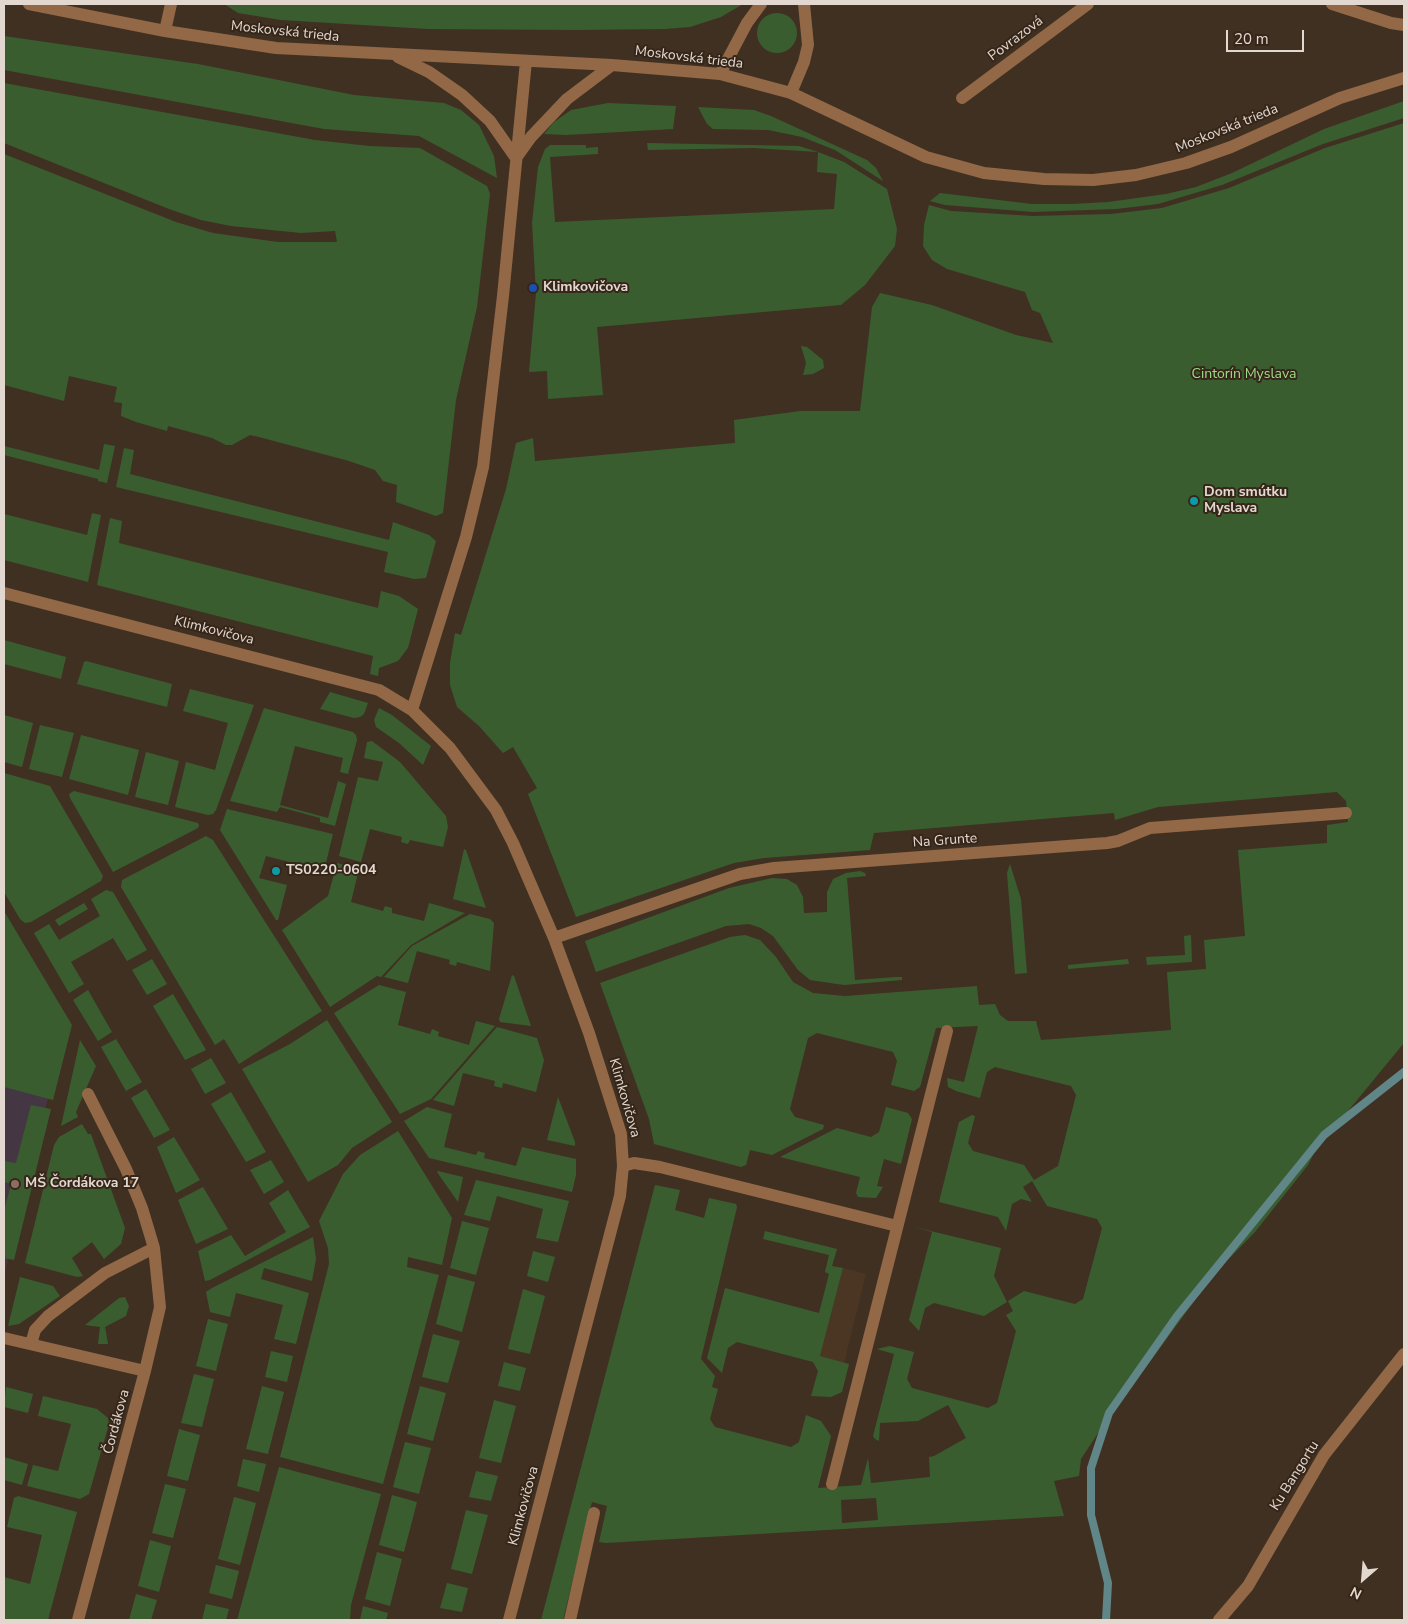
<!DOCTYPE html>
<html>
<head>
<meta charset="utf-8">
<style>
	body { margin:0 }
	#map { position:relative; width:1408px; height:1624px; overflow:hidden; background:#403022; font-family:"Nunito Sans",sans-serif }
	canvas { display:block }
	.frame { position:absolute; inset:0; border:5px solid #e2d8cf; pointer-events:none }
	.north { position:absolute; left:1338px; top:1554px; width:50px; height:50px; -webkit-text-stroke:4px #362619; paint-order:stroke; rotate:207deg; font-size:14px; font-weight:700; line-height:20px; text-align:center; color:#e2d8cf }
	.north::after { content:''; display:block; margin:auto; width:18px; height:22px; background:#e2d8cf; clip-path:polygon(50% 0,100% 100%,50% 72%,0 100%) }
	.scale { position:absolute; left:1226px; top:30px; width:78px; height:22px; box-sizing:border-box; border:2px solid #e2d8cf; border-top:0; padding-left:6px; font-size:15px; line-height:18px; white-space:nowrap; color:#e2d8cf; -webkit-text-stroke:4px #362619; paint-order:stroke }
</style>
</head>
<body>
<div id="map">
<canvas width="1408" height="1624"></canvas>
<div class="frame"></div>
<div class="north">N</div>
<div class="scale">20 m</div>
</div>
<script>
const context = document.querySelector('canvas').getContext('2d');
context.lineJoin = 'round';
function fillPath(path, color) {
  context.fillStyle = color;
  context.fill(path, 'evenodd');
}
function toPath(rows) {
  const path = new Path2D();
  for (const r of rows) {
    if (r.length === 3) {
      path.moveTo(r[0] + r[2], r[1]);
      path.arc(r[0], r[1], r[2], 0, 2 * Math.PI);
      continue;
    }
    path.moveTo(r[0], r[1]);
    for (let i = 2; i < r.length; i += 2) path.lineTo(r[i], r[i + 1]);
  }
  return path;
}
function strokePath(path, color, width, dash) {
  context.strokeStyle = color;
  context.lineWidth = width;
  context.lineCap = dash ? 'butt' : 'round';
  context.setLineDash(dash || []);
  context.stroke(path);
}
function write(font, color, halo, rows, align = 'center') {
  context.font = font + ' "Nunito Sans",sans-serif';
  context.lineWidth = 4;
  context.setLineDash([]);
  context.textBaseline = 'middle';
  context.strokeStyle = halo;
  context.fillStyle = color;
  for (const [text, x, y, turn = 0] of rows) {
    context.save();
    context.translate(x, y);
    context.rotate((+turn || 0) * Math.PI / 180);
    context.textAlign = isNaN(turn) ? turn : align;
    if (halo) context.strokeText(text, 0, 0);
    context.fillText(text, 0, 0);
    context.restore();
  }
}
fillPath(toPath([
	[843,1268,866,1274,844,1363,820,1356]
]), '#4b3623');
fillPath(toPath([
	[4,1009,55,1070,4,1276]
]), '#453643');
fillPath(toPath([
	[224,4,743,4,721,17,690,27,665,29,577,30,428,29,281,20,238,13],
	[777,33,20],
	[4,36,198,64,354,95,444,103,461,110,479,125,494,156,497,178,419,136,324,129,4,70],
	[4,83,315,140,369,146,420,148,487,186,490,194,477,307,456,400,443,513,436,516,396,502,397,485,383,481,375,470,349,461,259,437,250,435,232,445,226,445,212,438,168,426,167,431,136,422,121,416,122,403,114,402,117,387,69,376,64,401,4,385,4,154,176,222,213,233,278,242,337,242,335,231,301,233,231,226,201,220,169,209,4,143],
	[1404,101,1404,118,1323,144,1222,185,1158,204,1116,209,1033,212,945,205,930,201,940,193,1032,204,1072,204,1108,202,1166,194,1196,187,1232,173,1324,129],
	[608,103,676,106,673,129,566,135,544,134,554,122,571,110],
	[698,107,754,110,771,116,867,160,876,168,883,181,835,150,802,137,768,130,713,129,707,124],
	[1404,123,1404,1043,1315,1151,1308,1165,1255,1232,1214,1274,1100,1430,1081,1459,1079,1476,1054,1481,1064,1516,606,1543,599,1542,607,1506,592,1502,563,1620,541,1620,655,1185,680,1190,675,1210,704,1218,709,1198,736,1204,737,1207,701,1359,715,1376,712,1387,718,1389,710,1419,715,1427,791,1447,799,1442,806,1415,821,1421,831,1436,818,1488,861,1485,868,1458,871,1483,930,1477,929,1457,934,1456,966,1438,948,1405,918,1421,880,1423,879,1441,875,1439,873,1436,894,1354,877,1349,890,1346,914,1352,907,1379,912,1388,988,1408,997,1403,1016,1331,1006,1315,1013,1311,1008,1301,1024,1291,1075,1304,1083,1299,1102,1228,1097,1219,1047,1206,1032,1181,1023,1187,1032,1202,1021,1199,1012,1204,1006,1231,998,1217,939,1202,959,1122,972,1115,975,1116,968,1143,973,1151,1024,1165,1034,1180,1058,1166,1076,1095,1071,1086,995,1067,987,1072,980,1098,956,1091,948,1087,947,1078,964,1082,978,1026,936,1028,920,1087,914,1091,891,1085,897,1061,893,1052,817,1033,808,1038,790,1109,795,1117,824,1125,823,1129,772,1155,750,1150,746,1165,741,1167,654,1144,649,1119,600,983,730,937,745,935,760,940,776,957,793,982,813,993,845,996,977,986,979,1005,995,1004,1000,1015,1008,1021,1036,1021,1041,1040,1171,1030,1167,972,1206,969,1204,940,1245,936,1238,850,1327,843,1327,825,1348,822,1346,801,1337,792,1158,807,1115,820,1114,813,874,833,870,850,764,858,734,863,576,917,528,794,537,788,513,747,503,753,479,726,457,707,450,685,450,663,455,633,461,635,506,489,516,443,533,438,535,461,735,443,734,420,800,411,860,411,872,307,880,293,932,305,1016,335,1053,343,1040,313,1032,310,1025,292,947,269,932,260,923,246,924,225,929,205,951,211,1033,216,1111,214,1162,208,1229,188,1325,148],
	[876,1498,878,1520,842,1523,841,1500],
	[647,143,799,146,818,152,844,162,887,189,897,229,895,246,865,285,841,305,597,327,603,395,548,399,547,371,529,372,536,293,532,223,538,167,545,149,550,145,586,145,586,148,598,147,598,154,550,157,555,222,834,209,837,174,817,172,818,152,754,148,648,150],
	[801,346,807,347,823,360,824,368,813,374,803,375,806,363],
	[104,444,115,446,107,483,98,481,98,479,4,455,4,446,99,470],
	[124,448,134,450,130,474,389,540,393,522,429,535,436,541,426,578,414,579,384,572,388,552,116,487],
	[92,513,101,515,88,582,4,560,4,514,87,535],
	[110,518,122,521,119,543,378,608,381,591,399,596,418,609,408,648,398,661,379,668,378,676,370,674,373,656,97,585],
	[4,640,66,657,61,679,4,664],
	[86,661,172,684,167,707,77,684,84,662],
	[190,689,254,705,216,810,213,814,208,815,175,807,186,762,215,770,228,723,183,711],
	[330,692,368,703,364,714,360,717,354,718,320,709],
	[264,708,353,732,356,735,357,740,348,774,340,772,343,758,295,746,280,805,328,818,338,781,346,784,335,826,320,822,320,818,280,807,277,812,230,801],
	[379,708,392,715,431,746,423,765,399,743,376,727,374,720],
	[4,715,33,723,22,767,4,762],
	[40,725,74,733,62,777,29,769],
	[81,735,139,750,128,795,69,779],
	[372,741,400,762,446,816,448,827,443,847,410,840,408,844,401,842,402,837,370,829,361,862,339,856,358,777,378,781,383,762,364,758,367,742],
	[146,752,179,761,168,805,135,797],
	[4,773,50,786,103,876,101,881,31,922,25,923,20,919,4,892],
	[74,791,198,823,199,825,198,828,113,872,70,798,69,794],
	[227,809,333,834,324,871,266,856,259,878,287,885,278,920,276,920,220,830],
	[206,836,213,840,322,1011,239,1064,224,1039,215,1045,121,887,122,880],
	[464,849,466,850,486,908,453,899],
	[337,863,359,869,351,902,383,911,385,906,392,908,392,913,424,921,429,903,465,913,411,945,381,977,377,976,330,1007,282,930,328,896],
	[1010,864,1021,899,1027,973,1015,974,1007,873],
	[860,871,865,873,866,876,847,878,855,980,896,977,902,977,902,980,844,985,810,980,798,970,773,936,761,928,749,924,726,926,596,972,585,941,729,888,772,878,787,879,797,885,803,897,804,913,827,912,827,892,833,879,846,873],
	[106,890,113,892,147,950,127,961,113,938,71,962,84,984,69,993,34,933,49,924,59,940,100,916,91,899],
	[84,903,88,909,59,926,55,920],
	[4,911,72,1025,53,1100,4,1087],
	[470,914,490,919,494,923,490,971,457,962,456,966,449,964,450,960,417,951,408,983,384,977,412,946],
	[1191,935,1192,962,1147,965,1146,957,1185,955,1184,936],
	[152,959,167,984,147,995,132,970],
	[1128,959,1129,964,1068,969,1068,965],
	[512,975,514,976,531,1026,500,1022,499,1019],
	[379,985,406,992,398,1025,430,1034,432,1029,439,1032,438,1036,469,1045,476,1021,495,1026,431,1099,400,1114,334,1013],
	[88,990,112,1032,98,1041,73,1000],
	[173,994,206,1050,185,1060,153,1006],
	[327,1020,392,1122,352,1148,338,1165,308,1182,242,1069,290,1044],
	[497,1027,537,1038,544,1060,536,1092,503,1083,502,1088,494,1086,495,1081,463,1073,454,1106,433,1100],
	[116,1039,142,1082,126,1091,101,1047],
	[80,1040,96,1066,76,1112,78,1117,61,1126],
	[211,1058,226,1083,205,1094,191,1069],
	[146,1089,170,1130,154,1138,131,1098],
	[231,1092,266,1152,246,1162,211,1104],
	[558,1097,575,1142,575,1146,547,1140],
	[31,1105,51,1109,14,1260,4,1258,4,1211,11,1184,4,1182,4,1161,16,1163],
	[427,1107,452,1114,444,1147,476,1155,478,1151,485,1153,484,1158,516,1166,522,1147,576,1159,576,1175,572,1192,429,1158,404,1121],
	[886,1107,908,1113,912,1119,901,1164,884,1159,877,1186,883,1187,876,1198,858,1197,856,1193,860,1177,780,1157,837,1128,871,1137,879,1132],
	[82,1124,88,1134,91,1134,125,1228,121,1244,104,1259,92,1242,72,1258,83,1276,77,1277,25,1263,54,1145,59,1137],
	[398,1131,452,1218,442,1265,408,1257,407,1267,439,1275,383,1484,280,1457,329,1264,328,1248,319,1221,343,1174,360,1155],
	[174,1137,200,1180,176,1193,157,1147],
	[271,1160,284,1182,264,1194,250,1170],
	[438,1171,463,1177,458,1202,437,1172],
	[476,1180,569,1201,558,1242,536,1238,543,1209,497,1196,490,1221,464,1215],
	[203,1187,228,1229,196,1244,178,1200],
	[288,1190,310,1227,210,1280,205,1281,198,1251,231,1235,245,1256,286,1232,269,1203],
	[462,1221,489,1228,476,1275,450,1268],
	[914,1227,1001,1248,994,1276,1007,1302,984,1316,934,1303,925,1308,919,1331,909,1320,932,1232],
	[765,1231,837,1249,832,1266,843,1268,820,1356,849,1364,842,1392,831,1397,811,1396,818,1371,813,1362,737,1342,728,1348,722,1373,707,1358,725,1288,819,1313,829,1274,825,1272,829,1255,763,1239],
	[313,1237,316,1259,312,1281,264,1268,261,1279,309,1293,296,1344,274,1339,283,1305,236,1293,230,1317,210,1312,206,1292,212,1288],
	[533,1251,555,1257,548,1282,527,1276],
	[448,1275,475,1282,462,1332,436,1324],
	[20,1277,53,1286,60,1296,19,1324,8,1326],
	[523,1289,545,1296,530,1354,508,1349],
	[125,1297,129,1306,126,1316,105,1327,108,1344,98,1344,100,1327,85,1325,119,1298],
	[208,1319,228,1324,216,1371,196,1366],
	[433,1334,460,1341,448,1383,422,1377],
	[271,1351,293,1356,287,1382,265,1377],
	[504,1362,526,1368,520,1391,498,1386],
	[194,1374,214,1379,202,1427,181,1423],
	[262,1386,284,1392,268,1454,246,1449],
	[420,1386,446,1393,433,1441,407,1434],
	[6,1387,33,1394,28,1413,4,1407],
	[43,1396,97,1409,108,1418,109,1424,89,1494,80,1499,27,1486,33,1465,58,1471,71,1424,38,1416],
	[494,1400,516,1406,501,1463,479,1458],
	[179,1429,200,1435,188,1481,167,1476],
	[405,1442,431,1448,419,1494,393,1487],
	[4,1457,28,1464,22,1485,4,1480],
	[243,1459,266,1464,259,1492,237,1486],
	[279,1467,381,1494,351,1605,350,1620,237,1620],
	[476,1471,498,1476,491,1501,469,1497],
	[165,1484,186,1489,173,1538,152,1533],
	[392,1495,417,1502,404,1552,379,1545],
	[18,1496,77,1512,48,1620,4,1620,4,1577,30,1584,42,1535,7,1527,14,1498],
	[234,1497,256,1503,240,1565,218,1559],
	[466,1510,488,1515,472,1574,451,1569],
	[150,1540,171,1546,159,1592,138,1586],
	[377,1552,402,1559,390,1606,365,1599],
	[216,1565,239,1571,232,1599,209,1593],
	[447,1583,468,1588,462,1612,440,1608],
	[136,1594,157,1600,151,1620,129,1620],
	[206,1604,229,1609,226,1620,202,1620],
	[363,1606,388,1613,386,1620,360,1620]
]), '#3a5d30');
strokePath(toPath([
	[1106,1620,1108,1583,1091,1515,1091,1468,1109,1413,1177,1316,1324,1135,1404,1072]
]), '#608688', 8);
strokePath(toPath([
	[29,4,165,31,276,48,612,65,720,74,791,93,926,157,984,173,1044,179,1093,180,1136,175,1186,163,1231,147,1340,98,1404,78],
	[1332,4,1391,23,1404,25],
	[165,31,171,4],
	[398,57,429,72,462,95,490,121,516,158],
	[720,74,747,23,761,4],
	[791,93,804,62,808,45,804,4],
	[962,98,1088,4],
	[516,158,531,137,567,99,612,65],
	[4,593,379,690,412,710,450,748,496,810,513,843,554,938,589,1033,621,1134,623,1166,620,1196,509,1620],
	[412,710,466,537,483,467,503,296,526,61],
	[554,938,740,874,774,868,1107,843,1118,841,1150,828,1346,813],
	[88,1094,126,1169,142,1208,154,1248],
	[623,1166,634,1163,660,1167,897,1226],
	[4,1338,145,1371,78,1620],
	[31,1344,35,1330,48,1316,105,1273,154,1248,160,1307,145,1371],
	[832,1484,947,1031],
	[570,1620,594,1513],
	[1219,1620,1248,1586,1324,1455,1404,1354]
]), '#926846', 12);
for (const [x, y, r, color] of [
	[533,288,5,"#1a4fb4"],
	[1194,501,5,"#0f9aa8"],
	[276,871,5,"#0f9aa8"],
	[15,1184,5,"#8d6e63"]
]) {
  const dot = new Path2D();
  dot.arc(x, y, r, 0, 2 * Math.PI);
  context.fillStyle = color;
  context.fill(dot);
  strokePath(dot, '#362619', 2);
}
write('14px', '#e2d8cf', '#362619', [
	["Moskovská trieda",285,32,6],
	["Povrazová",1016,39,-37],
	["Moskovská trieda",689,58,7],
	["Moskovská trieda",1227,129,-22],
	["Klimkovičova",214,631,14],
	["Na Grunte",945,841,-4],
	["Klimkovičova",624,1098,74],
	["Čordákova",117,1422,-75],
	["Ku Bangortu",1295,1476,-58],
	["Klimkovičova",524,1506,-75]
]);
write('bold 14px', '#e2d8cf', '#362619', [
	["Klimkovičova",543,288],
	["Dom smútku",1204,493],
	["Myslava",1204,509],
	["TS0220-0604",286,871],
	["MŠ Čordákova 17",25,1184]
], 'left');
write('14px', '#9cdc88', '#362619', [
	["Cintorín Myslava",1244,375]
]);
</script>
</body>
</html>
